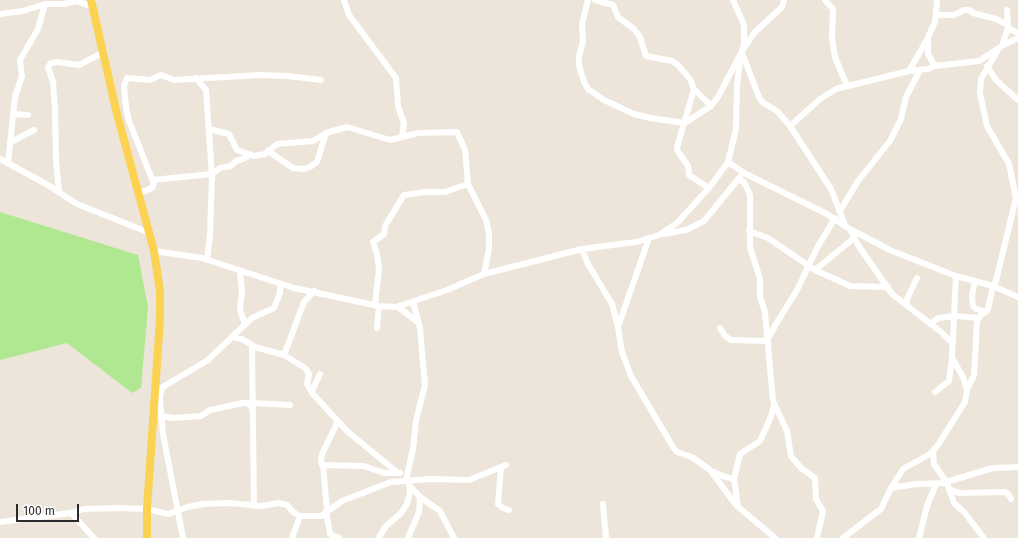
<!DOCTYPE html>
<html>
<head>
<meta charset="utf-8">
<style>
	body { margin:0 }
	#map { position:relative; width:1018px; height:538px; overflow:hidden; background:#ede5da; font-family:"Fira Sans",sans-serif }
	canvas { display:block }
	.scale { position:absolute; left:16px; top:504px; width:63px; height:18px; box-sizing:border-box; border:2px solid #2a2a2a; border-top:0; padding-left:5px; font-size:12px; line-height:14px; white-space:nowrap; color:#2a2a2a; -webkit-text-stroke:3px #fff; paint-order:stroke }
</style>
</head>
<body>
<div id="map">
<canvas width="1018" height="538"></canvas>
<div class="scale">100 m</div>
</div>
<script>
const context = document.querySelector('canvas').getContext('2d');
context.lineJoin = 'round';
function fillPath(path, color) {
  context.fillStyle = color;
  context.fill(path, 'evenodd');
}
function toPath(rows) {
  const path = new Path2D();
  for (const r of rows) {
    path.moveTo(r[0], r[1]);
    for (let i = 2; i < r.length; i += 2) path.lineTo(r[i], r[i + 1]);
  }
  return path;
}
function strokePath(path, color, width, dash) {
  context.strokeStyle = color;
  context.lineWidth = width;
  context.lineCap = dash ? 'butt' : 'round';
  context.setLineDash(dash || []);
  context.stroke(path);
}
fillPath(toPath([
	[0,212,138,255,148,307,141,388,132,393,67,343,0,360]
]), '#b0e892');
strokePath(toPath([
	[344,0,349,15,396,78,398,106,404,123,402,136],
	[588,0,582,24,583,41,579,57,579,66,585,84,588,89,604,100,634,114,650,118,685,123,711,106,718,97,740,55],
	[595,0,613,5,618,17,634,29,640,37,646,56,672,61,678,65,690,79,694,89,711,106],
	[825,0,833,9,832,38,835,57,847,86],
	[0,14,23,11,45,4,63,4,73,2,77,1,93,7],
	[937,15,954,15,964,10,969,10,973,13,996,19,1008,25],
	[1008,28,1018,33],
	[1002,46,1008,28,1007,10],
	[744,48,755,32,782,7,784,0],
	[742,53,759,97,762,102,777,111,790,126,831,189,845,225],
	[935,66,928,54,928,37,935,22,937,0],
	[987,66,996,80,1018,100],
	[909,71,928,38],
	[196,78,206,90,212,176,210,235,207,260],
	[694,89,678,144,677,150,688,166,689,175,709,188],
	[14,114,28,115],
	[790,126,820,99,836,89,909,71,928,69,935,66,979,61,1002,46,1018,38],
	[209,129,229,134,237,150,254,156,265,154,277,144,313,141,326,133],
	[11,142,34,130],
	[268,151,293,168,304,169,310,167,317,162,326,133,347,127,390,140,418,133,457,132,465,150,468,184,486,220,489,233,489,249,484,274],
	[0,159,48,185,77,204,150,233],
	[728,162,744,173,827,214,848,228,892,251,956,276,993,286,1018,297],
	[8,163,15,97,22,76,20,60,38,29,45,4],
	[738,179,744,182,750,195,750,247,760,279,760,297,765,312,773,401,787,431,791,456,801,468,815,478,816,499,823,511,817,538],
	[153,180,212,174,220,168,231,166,236,161,243,159,250,155],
	[59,192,56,160,55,109,53,82,48,67,51,63,57,62,79,65,102,53],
	[140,193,152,188,154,184,129,121,126,107,124,86,127,78,150,80,161,75,174,80,260,75,288,76,321,80],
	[840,211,858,181,890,141,901,119,906,97,920,70],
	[850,229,858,245,892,294,941,332,952,343],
	[749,231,768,238,815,270,850,286,888,287],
	[663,234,686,230,704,221,740,177],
	[582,249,588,264,612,304,618,327,622,352,631,376,673,447,677,452,692,457,710,470,736,505,775,538],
	[154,251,202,258,294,288,379,306,396,307,447,290,484,274,582,249,636,242,659,235,677,223,709,188,728,162,736,129,737,85,741,54,744,43,744,25,733,0],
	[815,270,854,238],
	[240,271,242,292,240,309,245,325],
	[956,276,952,358,963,377,967,390],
	[975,281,972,296,973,306,976,309,986,312],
	[907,304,907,299,917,278],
	[375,305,379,269,377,254,373,242,384,234,385,226,404,195,425,192,445,192,468,184],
	[398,307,419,323],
	[930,324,938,318,955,316,979,318],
	[618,327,649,238],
	[377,328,379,306],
	[720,328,725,336,731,340,767,341,776,324,797,290,817,248,835,218],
	[232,337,242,339,255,347,284,355,305,368,309,374,307,384,313,394,347,431,398,473],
	[252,346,254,506],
	[284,355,304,302,314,291],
	[162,388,160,398,163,434,183,538],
	[156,391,208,360,252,318,274,308,280,293,280,284],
	[312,391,320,374],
	[935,392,949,381,952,358],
	[252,403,290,405],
	[161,416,173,418,201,416,210,410,243,403,248,403,252,408],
	[338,421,323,452,321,459,322,465,364,466,384,473,400,473],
	[933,451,934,464,947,483,954,503,964,512,984,538],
	[323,465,327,510],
	[501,467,498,504,503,508,509,510],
	[714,472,725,477,734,479],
	[406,480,413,449,416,421,425,385,420,328,413,302],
	[946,482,993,468,1018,467],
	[409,485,420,497,440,511,454,538],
	[891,488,916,484,947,483],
	[949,489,959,493,1005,492,1009,495,1011,499],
	[603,504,606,538],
	[738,506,734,479,740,454,760,441,770,419,774,406],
	[326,511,330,534,339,538],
	[71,513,84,509,118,508,147,509,168,514,188,507,203,504,229,503,262,506,278,503,287,505,294,513,300,516,321,516,342,501,391,482,431,479,469,480,506,465],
	[0,522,71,513,94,538],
	[292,538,300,516],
	[379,538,385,527,401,513,407,504,410,492,409,484],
	[408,538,419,512,420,497],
	[843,538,881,509,891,488,903,469,930,454,938,445,965,402,967,390,974,375,977,322,979,317,988,309,993,286,996,281,1016,198,1009,164,987,126,980,93,981,79,998,50],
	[919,538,927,506,936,484]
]), '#fff', 6);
strokePath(toPath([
	[91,0,117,114,154,251,160,291,160,319,147,509,147,538]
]), '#fbd252', 8);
</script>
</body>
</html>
